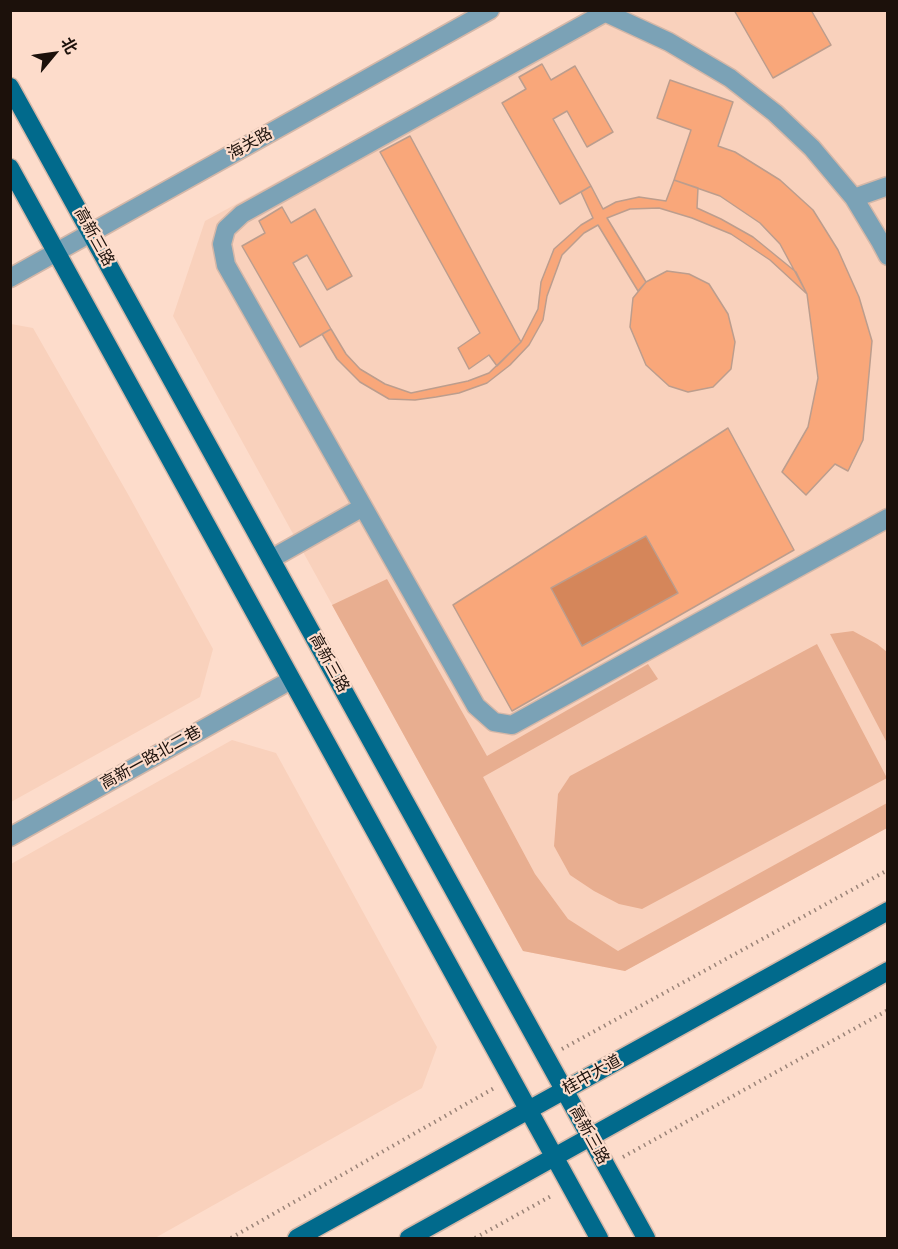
<!DOCTYPE html>
<html>
<head>
<meta charset="utf-8">
<style>
	body { margin:0 }
	#map { position:relative; width:898px; height:1249px; overflow:hidden; background:#fddccb; font-family:"Noto Sans","Noto Sans SC",sans-serif }
	canvas { display:block }
	.frame { position:absolute; inset:0; border:12px solid #1c110b; pointer-events:none }
	.north { position:absolute; left:24px; top:24px; width:60px; height:60px; -webkit-text-stroke:4px #fddccb; paint-order:stroke; rotate:61deg; font-size:16px; font-weight:700; line-height:24px; text-align:center; color:#1c110b }
	.north::after { content:''; display:block; margin:auto; width:21px; height:27px; background:#1c110b; clip-path:polygon(50% 0,100% 100%,50% 72%,0 100%) }
</style>
</head>
<body>
<div id="map">
<canvas width="898" height="1249"></canvas>
<div class="frame"></div>
<div class="north">北</div>
</div>
<script>
const context = document.querySelector('canvas').getContext('2d');
context.lineJoin = 'round';
function fillPath(path, color) {
  context.fillStyle = color;
  context.fill(path, 'evenodd');
}
function toPath(rows) {
  const path = new Path2D();
  for (const r of rows) {
    path.moveTo(r[0], r[1]);
    for (let i = 2; i < r.length; i += 2) path.lineTo(r[i], r[i + 1]);
  }
  return path;
}
function strokePath(path, color, width, dash) {
  context.strokeStyle = color;
  context.lineWidth = width;
  context.lineCap = dash ? 'butt' : 'round';
  context.setLineDash(dash || []);
  context.stroke(path);
}
function write(font, color, halo, rows, align = 'center') {
  context.font = font + ' "Noto Sans","Noto Sans SC",sans-serif';
  context.lineWidth = 4.5;
  context.setLineDash([]);
  context.textBaseline = 'middle';
  context.strokeStyle = halo;
  context.fillStyle = color;
  for (const [text, x, y, turn = 0] of rows) {
    context.save();
    context.translate(x, y);
    context.rotate((+turn || 0) * Math.PI / 180);
    context.textAlign = isNaN(turn) ? turn : align;
    if (halo) context.strokeText(text, 0, 0);
    context.fillText(text, 0, 0);
    context.restore();
  }
}
fillPath(toPath([
	[591,11,887,11,887,828,625,971,523,951,173,316,205,221],
	[11,324,33,328,129,496,213,649,200,697,11,802],
	[232,740,276,753,437,1047,422,1088,155,1238,11,1238,11,864]
]), '#f9d1bc');
fillPath(toPath([
	[387,579,487,756,648,664,658,679,483,777,535,874,568,919,618,951,887,803,887,828,625,971,523,951,332,605],
	[853,631,877,644,887,652,887,743,830,634],
	[817,644,887,778,642,909,619,904,594,891,570,875,554,846,558,794,570,776]
]), '#e8ae90');
fillPath(toPath([
	[646,536,678,593,582,646,551,588]
]), '#d5865a');
const building = toPath([
	[734,10,811,10,831,45,773,78,734,10],
	[542,64,551,80,575,66,613,132,587,147,567,111,553,119,591,186,560,204,502,103,526,89,519,77,542,64],
	[670,80,733,102,718,146,735,152,780,180,813,210,838,250,859,297,872,341,863,440,848,471,835,464,806,495,782,472,808,427,818,378,807,294,780,244,760,223,720,196,674,180,691,130,657,118,670,80],
	[410,136,521,342,497,366,489,355,469,369,458,348,480,333,380,152,410,136],
	[674,180,698,188,697,208,721,219,753,237,796,272,807,294,770,260,731,234,692,218,659,208,630,209,607,218,646,282,638,291,598,225,584,233,562,255,547,296,543,320,529,345,510,365,487,383,459,393,436,397,415,400,389,399,360,382,337,359,322,334,331,329,346,354,360,369,385,384,411,393,468,381,489,373,521,342,538,309,541,282,554,249,581,225,593,218,581,192,591,186,603,209,616,202,639,197,666,201,674,180],
	[282,207,291,223,315,209,352,276,327,290,307,255,293,263,331,329,300,347,242,246,265,233,259,221,282,207],
	[667,271,689,274,709,284,728,314,735,342,731,369,713,387,688,392,669,386,646,365,630,327,633,298,646,282,667,271],
	[728,428,794,550,512,711,453,605,728,428],
	[646,536,678,593,582,646,551,588,646,536]
]);
fillPath(building, '#f9a77a');
strokePath(building, '#bc9d8d', 1.5);
const minor = toPath([
	[600,10,669,42,730,78,775,113,812,148,854,198,880,241,888,256],
	[606,12,242,214,226,229,222,244,226,265,476,706,494,722,512,725,888,518],
	[854,198,888,186],
	[10,278,490,10],
	[271,559,363,507],
	[10,837,291,680]
]);
const major = toPath([
	[10,87,646,1238],
	[10,168,599,1238],
	[297,1238,888,911],
	[409,1238,888,971]
]);
strokePath(minor, '#d4b7a8', 21);
strokePath(major, '#d4b7a8', 21);
strokePath(toPath([
	[562,1049,888,870],
	[623,1157,888,1010],
	[231,1238,496,1087],
	[475,1238,553,1195]
]), '#9b8478', 4, [1.5, 4.5]);
strokePath(minor, '#7ba2b6', 18);
strokePath(major, '#016a8c', 18);
write('16px', '#1c110b', '#fddccb', [
	["海关路",250,144,-29],
	["高新三路",94,237,61],
	["高新三路",329,663,61],
	["高新一路北二巷",151,758,-29],
	["桂中大道",592,1075,-29],
	["高新三路",589,1135,61]
]);
</script>
</body>
</html>
